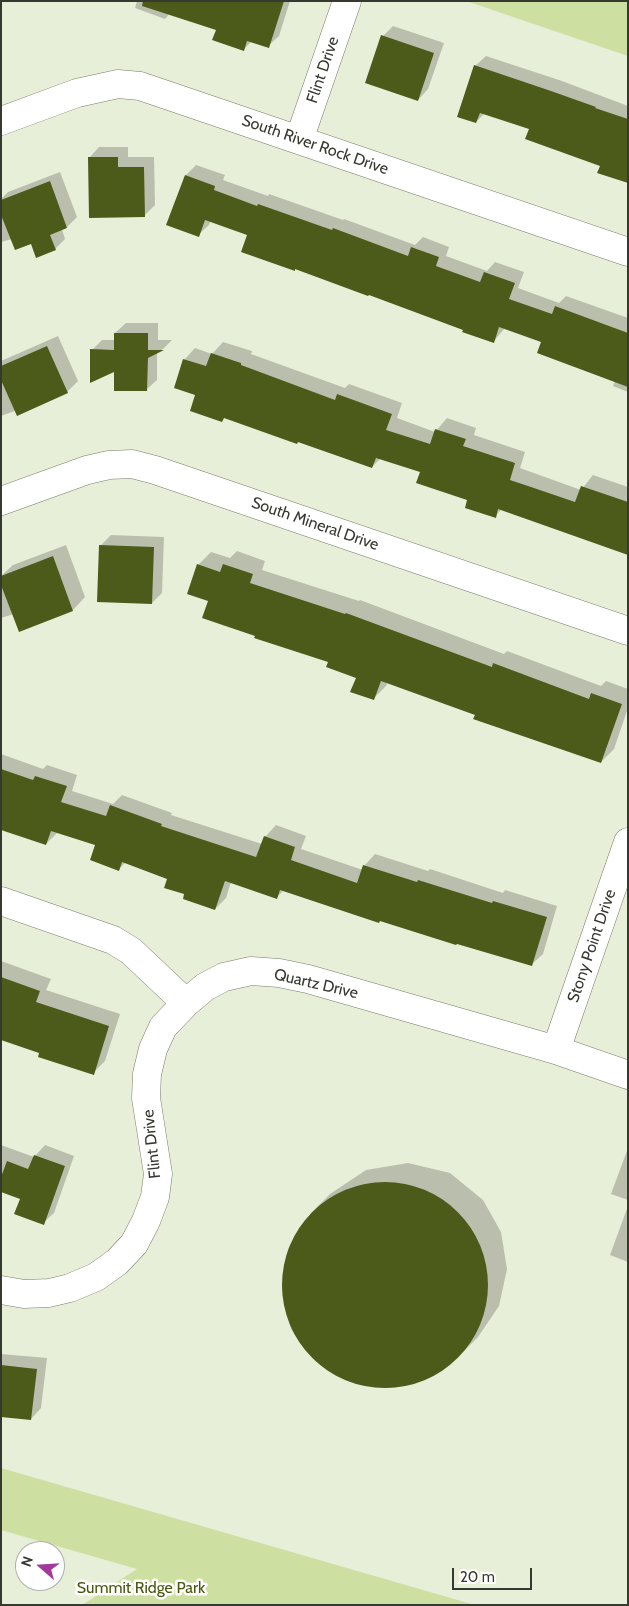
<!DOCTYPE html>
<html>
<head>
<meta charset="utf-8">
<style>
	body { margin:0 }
	#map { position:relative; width:629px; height:1606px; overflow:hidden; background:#e8efd8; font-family:Cabin,sans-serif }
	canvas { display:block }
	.frame { position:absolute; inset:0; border:2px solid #363930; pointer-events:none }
	.north { position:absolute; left:15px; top:1541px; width:50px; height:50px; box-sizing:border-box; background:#fff; border:1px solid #afb0ac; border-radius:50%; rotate:289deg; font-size:14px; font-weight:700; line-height:20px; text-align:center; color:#363930 }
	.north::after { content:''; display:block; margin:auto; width:18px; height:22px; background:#a3399b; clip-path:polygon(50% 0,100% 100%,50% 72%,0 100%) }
	.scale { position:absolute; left:452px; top:1568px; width:80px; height:22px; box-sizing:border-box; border:2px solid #363930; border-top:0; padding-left:6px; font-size:15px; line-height:18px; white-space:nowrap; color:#363930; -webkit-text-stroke:4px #fff; paint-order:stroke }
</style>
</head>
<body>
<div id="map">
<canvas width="629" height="1606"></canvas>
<div class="frame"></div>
<div class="north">N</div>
<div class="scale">20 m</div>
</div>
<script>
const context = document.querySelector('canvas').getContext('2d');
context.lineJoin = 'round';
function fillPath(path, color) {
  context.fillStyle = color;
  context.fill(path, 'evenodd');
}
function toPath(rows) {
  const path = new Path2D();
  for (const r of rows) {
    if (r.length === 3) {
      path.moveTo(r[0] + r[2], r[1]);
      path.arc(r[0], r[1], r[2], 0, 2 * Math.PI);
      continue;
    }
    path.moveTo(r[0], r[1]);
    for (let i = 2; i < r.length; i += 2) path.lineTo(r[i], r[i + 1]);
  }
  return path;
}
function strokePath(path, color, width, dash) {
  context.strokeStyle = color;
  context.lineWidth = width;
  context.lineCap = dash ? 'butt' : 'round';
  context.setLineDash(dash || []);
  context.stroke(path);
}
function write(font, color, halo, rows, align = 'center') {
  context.font = font + ' Cabin,sans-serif';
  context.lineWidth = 5;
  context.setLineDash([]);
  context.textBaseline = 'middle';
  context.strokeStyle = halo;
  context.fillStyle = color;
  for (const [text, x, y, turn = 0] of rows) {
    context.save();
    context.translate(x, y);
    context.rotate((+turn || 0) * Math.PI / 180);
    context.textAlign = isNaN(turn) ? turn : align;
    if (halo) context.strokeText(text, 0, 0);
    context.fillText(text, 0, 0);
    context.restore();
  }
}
fillPath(toPath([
	[466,1,628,1,628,56],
	[1,1468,475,1605,82,1605,137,1569,1,1530]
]), '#cedfa2');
fillPath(toPath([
	[137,1,290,1,279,36,268,46,252,41,244,49,217,29,170,13,165,19,135,8],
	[393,26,444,43,428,89,418,100,383,36],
	[486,56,562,81,628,106,628,178,530,128,485,113,476,122,475,66],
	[99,147,128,147,128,157,154,157,155,205,144,216,89,158],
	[196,165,225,175,223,180,268,196,269,194,343,220,344,219,415,245,423,237,449,247,446,256,487,271,495,262,524,272,518,288,559,303,566,296,628,318,628,392,613,386,615,381,543,342,505,328,493,342,249,234,211,220,209,225,198,235,186,175],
	[60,172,77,217,67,227,62,229,65,239,55,249,12,239,1,242,1,199,8,192],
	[126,323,158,323,158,340,172,340,163,349,157,352,157,380,146,390,115,371,92,350,102,340,115,340,115,333],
	[58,336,78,381,67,392,1,416,1,361],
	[223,342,252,351,251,354,345,388,349,384,402,403,397,418,435,432,447,418,476,428,474,435,525,452,520,468,581,490,593,475,628,487,628,554,502,509,495,516,421,471,381,458,372,467,225,417,222,421,196,394,184,360,195,348,212,354],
	[111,535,164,537,162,593,152,603,100,546],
	[66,545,85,597,73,610,20,630,14,614,1,618,1,576,13,565],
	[237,551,265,561,262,570,359,601,360,600,504,654,507,651,601,686,606,681,628,689,628,708,614,749,601,762,477,714,388,682,386,686,373,699,357,678,330,661,257,635,209,600,198,565,211,552,230,558],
	[1,754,43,769,47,765,77,775,72,791,113,804,122,795,172,813,171,815,262,844,265,837,276,825,306,836,301,849,363,870,364,866,375,854,428,871,430,869,503,893,505,890,557,906,543,954,531,965,284,890,276,898,231,882,226,898,215,909,186,894,168,878,126,862,118,870,97,844,57,833,46,844,1,822],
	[1,961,51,979,46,990,120,1014,105,1061,93,1073,1,1038],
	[1,1145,34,1157,45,1145,74,1156,54,1213,43,1223,21,1198,1,1191],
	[628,1148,628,1200,611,1194],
	[408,1163,450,1173,483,1200,501,1232,507,1269,499,1306,478,1337,459,1356,428,1378,389,1388,350,1382,315,1361,291,1329,282,1289,288,1249,311,1213,330,1194,366,1170],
	[628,1206,628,1262,610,1255],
	[1,1354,47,1358,41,1408,31,1419,1,1415]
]), '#0003');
fillPath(toPath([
	[143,1,284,1,269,48,247,41,244,51,212,40,216,30,142,6],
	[381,35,434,53,418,101,365,83],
	[474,65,551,91,596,107,595,108,628,119,628,183,597,173,600,166,525,139,529,129,480,113,476,123,457,117],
	[88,157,118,157,118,167,144,167,145,217,89,218],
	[185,175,215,186,214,190,257,206,258,204,332,230,333,228,408,256,411,247,439,257,436,266,480,282,484,272,515,283,509,299,552,314,555,306,628,333,628,387,537,353,541,342,499,327,494,343,462,332,463,330,369,295,368,296,295,269,295,271,241,252,247,235,205,220,199,237,166,225],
	[50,181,67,228,50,235,56,250,36,258,31,244,15,250,1,215,1,200],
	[114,333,148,333,148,350,164,350,148,358,147,391,114,391,114,372,90,383,90,349,114,350],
	[47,346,68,393,17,416,1,380,1,366],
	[211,353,241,363,241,365,335,400,337,394,392,414,386,430,430,444,435,429,466,439,463,446,515,463,510,480,531,487,575,502,581,486,628,502,628,555,498,509,496,518,465,508,467,500,416,483,420,472,376,458,372,468,298,442,297,444,224,418,222,422,190,411,195,395,174,388,183,359,206,366],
	[99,545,154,547,152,604,97,602],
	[53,556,73,611,19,632,1,585,1,576],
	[197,564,220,572,223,564,253,574,250,583,345,614,346,613,492,667,493,663,589,699,591,693,622,704,601,763,473,719,475,715,381,681,374,700,350,692,356,678,326,667,328,662,254,638,255,636,202,618,208,601,187,594],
	[1,769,33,780,35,776,67,786,61,802,106,816,110,805,162,824,161,826,256,857,264,836,295,847,291,860,357,883,363,865,417,882,418,880,492,903,493,901,547,917,532,966,457,944,456,945,380,921,379,923,280,890,277,899,225,881,215,910,183,899,184,894,164,888,167,879,122,862,119,871,90,860,95,845,51,831,46,845,1,830],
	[1,977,40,991,36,1002,109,1026,94,1075,38,1057,39,1053,1,1040],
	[34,1155,65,1166,44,1225,14,1214,20,1199,1,1192,1,1177,7,1161,28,1169],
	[385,1285,103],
	[1,1365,37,1369,31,1420,1,1417]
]), '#4d5b1a');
const minor = toPath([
	[1,121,77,93,118,84,140,86,628,252],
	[299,140,347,1],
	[1,501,87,470,109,465,132,464,155,470,628,631],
	[1,901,113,940,131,951,186,1003],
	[556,1050,628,842],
	[1,1290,24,1294,49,1293,70,1288,96,1277,117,1262,134,1244,146,1221,155,1197,158,1174,146,1098,147,1074,153,1049,163,1027,186,1003,205,987,224,977,251,971,279,973,308,979,556,1050,628,1075]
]);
strokePath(minor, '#777d68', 29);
strokePath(minor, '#fff', 28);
write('16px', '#363930', '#fff', [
	["Flint Drive",323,70,-71],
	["South River Rock Drive",315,145,19],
	["South Mineral Drive",315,524,19],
	["Stony Point Drive",592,946,-71],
	["Quartz Drive",316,984,13],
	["Flint Drive",152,1144,-96]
]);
write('16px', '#49580e', '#fff', [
	["Summit Ridge Park",141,1588]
]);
</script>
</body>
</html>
